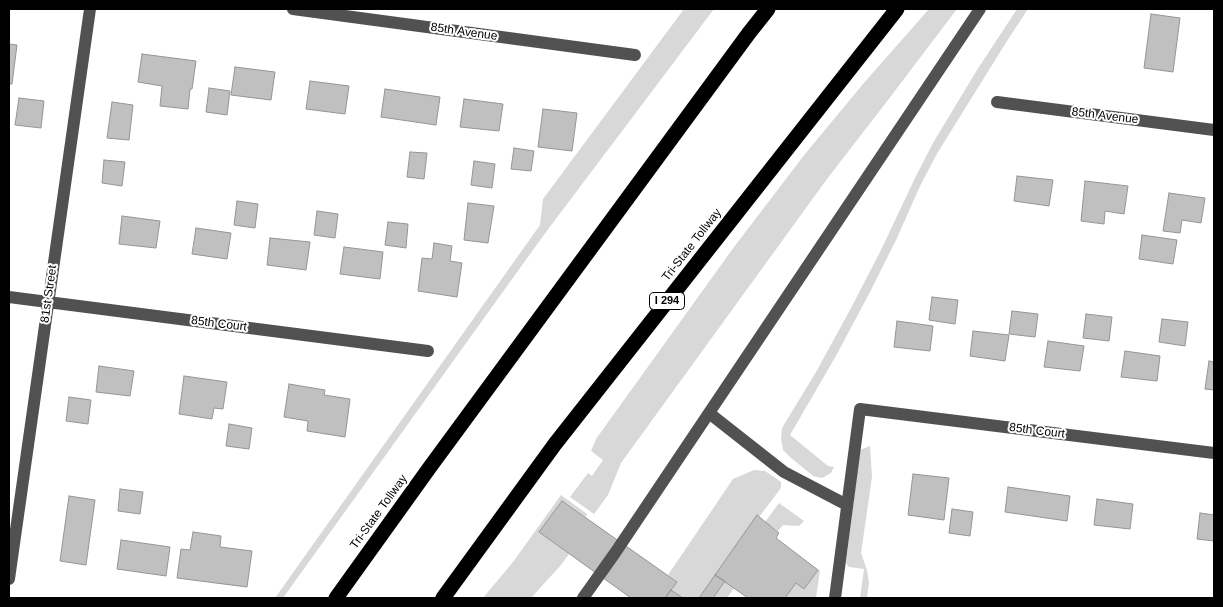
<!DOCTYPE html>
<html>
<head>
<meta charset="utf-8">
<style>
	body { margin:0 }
	#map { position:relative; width:1223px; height:607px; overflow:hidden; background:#fff; font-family:Arial,sans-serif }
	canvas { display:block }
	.frame { position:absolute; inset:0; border:10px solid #000; pointer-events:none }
</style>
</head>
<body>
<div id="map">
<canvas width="1223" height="607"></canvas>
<div class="frame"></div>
</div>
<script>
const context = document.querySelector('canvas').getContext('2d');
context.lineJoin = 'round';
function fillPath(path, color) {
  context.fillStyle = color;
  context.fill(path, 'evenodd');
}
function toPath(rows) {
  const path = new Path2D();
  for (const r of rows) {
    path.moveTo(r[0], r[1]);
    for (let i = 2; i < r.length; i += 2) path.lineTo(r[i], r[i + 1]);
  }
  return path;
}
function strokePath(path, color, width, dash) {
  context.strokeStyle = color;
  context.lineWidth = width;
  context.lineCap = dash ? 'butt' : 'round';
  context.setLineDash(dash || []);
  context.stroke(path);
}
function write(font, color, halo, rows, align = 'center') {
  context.font = font + ' Arial,sans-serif';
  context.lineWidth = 4;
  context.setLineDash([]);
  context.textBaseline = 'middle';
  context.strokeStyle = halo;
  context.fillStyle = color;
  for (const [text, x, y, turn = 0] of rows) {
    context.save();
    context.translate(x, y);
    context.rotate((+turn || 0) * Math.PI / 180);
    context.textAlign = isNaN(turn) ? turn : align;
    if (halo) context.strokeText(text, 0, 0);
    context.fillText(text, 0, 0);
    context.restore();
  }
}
fillPath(toPath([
	[684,9,714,9,543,236,283,598,275,598,540,225,543,199],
	[929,9,957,9,888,100,827,179,621,463,608,495,594,514,570,497,588,473,592,476,603,460,591,451,596,439,734,247,805,154,863,84],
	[1017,9,1028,9,1007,41,938,152,921,184,897,238,871,290,837,354,790,435,828,466,834,467,831,473,822,478,813,476,790,457,783,450,781,438,782,428,816,372,851,308,881,250,915,178,933,143,977,70],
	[870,446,872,477,861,553,867,570,869,583,867,598,860,598,864,569,849,567,846,563,860,450],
	[754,470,765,471,774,477,781,482,781,488,759,517,757,516,699,598,683,598,671,590,677,582,668,575,733,479],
	[561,495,587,514,586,517,562,501,540,532,569,554,561,565,531,598,483,598,513,562],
	[779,503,804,521,799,526,783,525,778,531,765,522],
	[818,570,820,570,816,598,785,598,796,583,804,589],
	[725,581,734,588,727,598,713,598]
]), '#d8d8d8');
const building = toPath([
	[1151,14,1180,18,1173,72,1144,68,1151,14],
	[9,44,17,45,12,84,9,84,9,44],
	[142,54,196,61,192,89,190,89,188,109,160,106,162,86,138,82,142,54],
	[235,67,275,72,271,100,231,95,235,67],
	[310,81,349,86,345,114,306,109,310,81],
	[209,88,230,91,227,115,206,112,209,88],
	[385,89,440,97,436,125,381,117,385,89],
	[19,98,44,101,41,128,15,125,19,98],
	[464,99,503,104,499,131,460,127,464,99],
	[112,102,133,105,129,140,107,138,112,102],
	[543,109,577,113,572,151,538,147,543,109],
	[514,148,534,151,531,171,511,169,514,148],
	[410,152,427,153,424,179,407,177,410,152],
	[104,160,125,162,122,186,102,183,104,160],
	[474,161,495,164,492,188,471,185,474,161],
	[1017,176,1053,180,1049,206,1014,201,1017,176],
	[1085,181,1128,186,1124,214,1105,211,1104,224,1081,221,1085,181],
	[1169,193,1205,198,1201,223,1182,220,1180,233,1163,231,1169,193],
	[237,201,258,204,255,228,234,225,237,201],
	[468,203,494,206,488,243,464,240,468,203],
	[317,211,338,214,335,238,314,235,317,211],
	[122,216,160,221,156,248,119,244,122,216],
	[388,222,408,224,406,248,385,245,388,222],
	[196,228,231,233,227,259,192,254,196,228],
	[1142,235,1177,240,1173,264,1139,259,1142,235],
	[270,238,310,242,306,270,267,265,270,238],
	[434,243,452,246,450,261,462,263,457,297,418,291,422,258,432,259,434,243],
	[344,247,383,252,380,279,340,274,344,247],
	[932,297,958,300,955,324,929,320,932,297],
	[1012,311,1038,314,1035,337,1009,334,1012,311],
	[1086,314,1112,317,1109,341,1083,338,1086,314],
	[1162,319,1188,322,1185,346,1159,342,1162,319],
	[897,321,933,326,930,351,894,347,897,321],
	[973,331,1009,335,1005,361,970,356,973,331],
	[1048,341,1084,346,1080,371,1044,367,1048,341],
	[1125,351,1160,356,1157,381,1121,377,1125,351],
	[1209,361,1214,362,1214,390,1205,389,1209,361],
	[99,366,134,371,130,396,96,392,99,366],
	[184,376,227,382,223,409,214,408,212,419,179,414,184,376],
	[289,384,325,390,324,395,350,399,345,437,307,431,308,421,284,417,289,384],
	[69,397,91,400,88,424,66,421,69,397],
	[229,424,252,428,249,449,226,446,229,424],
	[913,474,949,478,944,520,908,515,913,474],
	[1008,487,1070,496,1067,521,1005,512,1008,487],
	[120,489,143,492,140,514,118,511,120,489],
	[69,496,95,500,86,565,60,561,69,496],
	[1097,499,1133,504,1130,529,1094,525,1097,499],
	[562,501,677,582,665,598,631,598,539,532,562,501],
	[952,509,973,512,970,536,949,533,952,509],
	[1200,513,1214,515,1214,541,1197,539,1200,513],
	[757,515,779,533,776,538,818,570,804,589,796,583,785,598,748,598,715,575,757,515],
	[193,532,221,536,220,547,252,551,247,587,177,578,181,549,190,550,193,532],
	[121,540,170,547,166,576,117,569,121,540],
	[715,575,725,581,713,598,699,598,715,575],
	[671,590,683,598,665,598,671,590]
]);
fillPath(building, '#c0c0c0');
strokePath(building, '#959595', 1);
strokePath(toPath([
	[293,9,635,55],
	[997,102,1214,130],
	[9,297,428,351],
	[709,413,784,472,847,505],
	[9,579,90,9],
	[583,598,615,553,980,9],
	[835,598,860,409,1214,453]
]), '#515151', 12);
strokePath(toPath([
	[336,598,430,467,749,33,768,9],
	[443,598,555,444,897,9]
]), '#000', 15);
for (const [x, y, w] of [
	[667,301,35]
]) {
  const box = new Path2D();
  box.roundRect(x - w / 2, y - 8.5, w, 17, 4);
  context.fillStyle = '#fff';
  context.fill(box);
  strokePath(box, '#000', 1);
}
write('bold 11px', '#000', null, [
	["I 294",667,301]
]);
write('12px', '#000', '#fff', [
	["85th Avenue",464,32,8],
	["85th Avenue",1105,116,7],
	["Tri-State Tollway",692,245,-52],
	["81st Street",49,294,-82],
	["85th Court",219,324,7],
	["85th Court",1037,431,7],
	["Tri-State Tollway",379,512,-54]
]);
</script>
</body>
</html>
